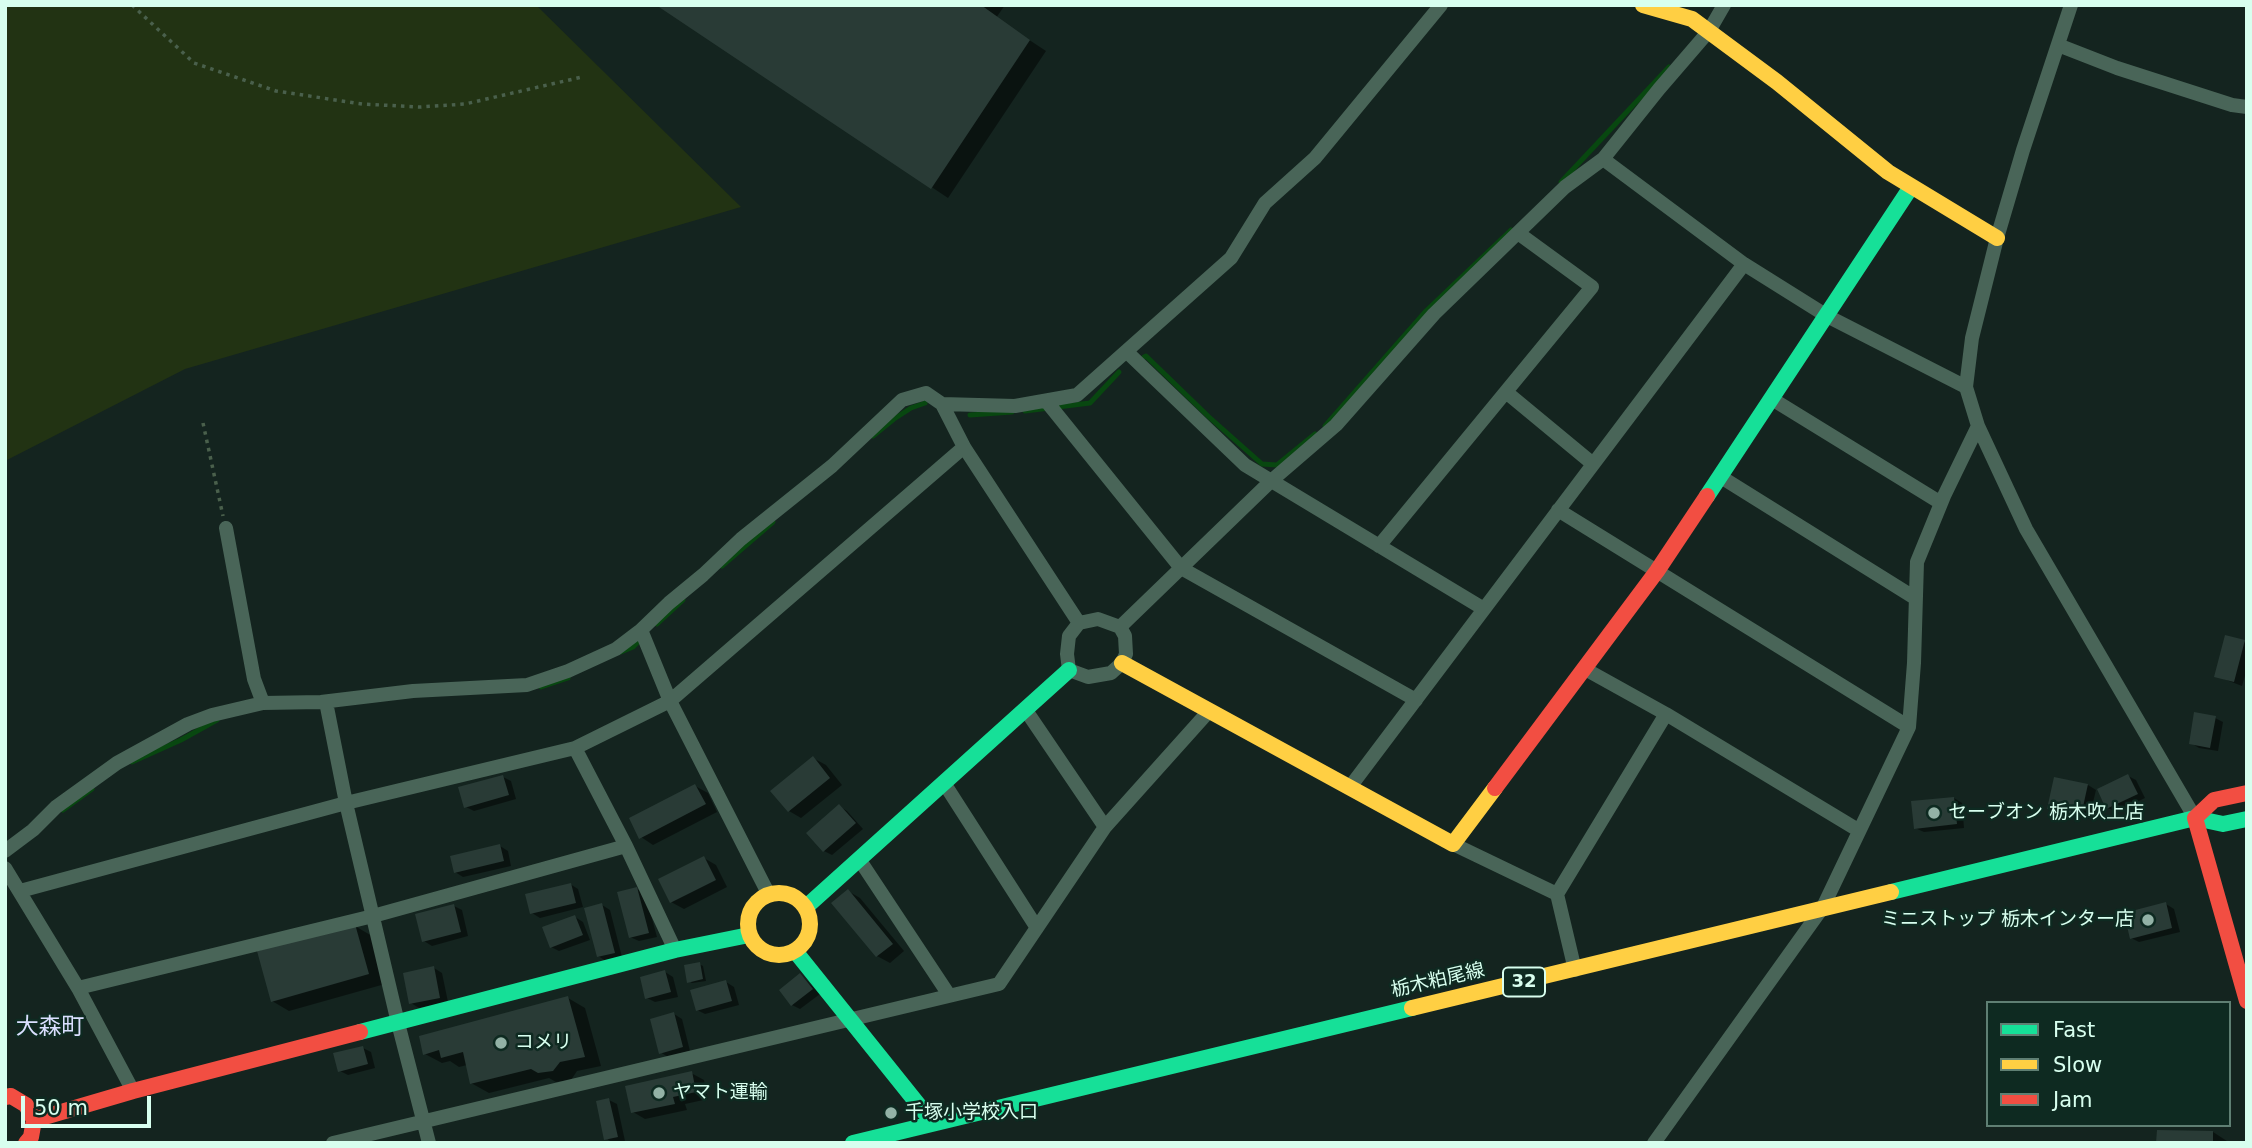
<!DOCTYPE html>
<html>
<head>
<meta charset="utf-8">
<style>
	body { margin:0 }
	#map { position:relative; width:2252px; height:1148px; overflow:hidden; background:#14241f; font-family:"DejaVu Sans",sans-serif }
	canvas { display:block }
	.frame { position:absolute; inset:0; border:7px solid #d8ffef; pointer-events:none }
	.legend { position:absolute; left:1986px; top:1001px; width:245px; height:126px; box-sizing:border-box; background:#0e2a21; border:2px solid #5f7f73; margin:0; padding:9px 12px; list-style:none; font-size:21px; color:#d8ffef }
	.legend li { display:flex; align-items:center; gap:14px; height:35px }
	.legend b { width:35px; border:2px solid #5f7f73 }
	.scale { position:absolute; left:21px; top:1096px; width:130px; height:32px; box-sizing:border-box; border:4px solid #d8ffef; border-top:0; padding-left:9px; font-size:21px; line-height:24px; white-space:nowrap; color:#d8ffef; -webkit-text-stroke:5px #0e2a21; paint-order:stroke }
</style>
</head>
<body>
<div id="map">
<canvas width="2252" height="1148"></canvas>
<div class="frame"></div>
<ul class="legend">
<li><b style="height:9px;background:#16e098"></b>Fast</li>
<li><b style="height:9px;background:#ffcf43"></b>Slow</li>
<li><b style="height:9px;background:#f24e42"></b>Jam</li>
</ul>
<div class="scale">50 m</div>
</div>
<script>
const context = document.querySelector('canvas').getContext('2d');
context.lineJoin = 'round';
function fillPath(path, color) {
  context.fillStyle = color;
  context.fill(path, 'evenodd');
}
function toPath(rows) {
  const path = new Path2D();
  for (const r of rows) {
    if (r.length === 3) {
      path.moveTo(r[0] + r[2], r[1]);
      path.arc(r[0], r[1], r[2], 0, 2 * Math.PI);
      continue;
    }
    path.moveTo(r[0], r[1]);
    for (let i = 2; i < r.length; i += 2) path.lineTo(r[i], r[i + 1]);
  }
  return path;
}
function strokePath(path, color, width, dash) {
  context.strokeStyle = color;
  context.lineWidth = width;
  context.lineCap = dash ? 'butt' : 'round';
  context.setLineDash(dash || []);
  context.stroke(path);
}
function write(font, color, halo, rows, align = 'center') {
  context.font = font + ' "DejaVu Sans","Noto Sans JP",sans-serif';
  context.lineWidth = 5;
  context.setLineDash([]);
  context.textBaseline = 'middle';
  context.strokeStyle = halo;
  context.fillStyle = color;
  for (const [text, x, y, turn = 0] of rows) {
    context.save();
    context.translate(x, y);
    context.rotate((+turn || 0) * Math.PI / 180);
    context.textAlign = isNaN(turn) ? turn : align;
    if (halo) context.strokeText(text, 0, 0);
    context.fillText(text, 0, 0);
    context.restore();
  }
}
fillPath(toPath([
	[5,5,536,5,741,207,185,369,5,461]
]), '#223313');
fillPath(toPath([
	[659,5,1005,5,996,18,1046,51,948,198],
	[2244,642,2247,643,2247,669,2242,686,2216,676],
	[2215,718,2223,722,2218,751,2199,748,2191,743],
	[813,758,826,765,842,785,801,818,789,811],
	[2128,776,2136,780,2145,798,2116,812,2108,808],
	[503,777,511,781,516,799,474,811,466,807],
	[2088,785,2096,790,2089,819,2057,813,2049,808],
	[695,786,708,793,717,812,653,845,641,837],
	[1954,798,1962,803,1964,828,1924,832,1915,828],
	[839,806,847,811,863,829,832,855,824,851],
	[500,846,508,851,511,866,463,877,455,872],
	[704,858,716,865,727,887,684,909,671,902],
	[570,884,578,889,583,907,540,918,532,913],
	[637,889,645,893,657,937,639,941,630,937],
	[848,891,860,898,904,951,890,963,877,956],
	[2166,904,2174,909,2180,932,2139,942,2131,938],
	[602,905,610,910,622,957,606,961,598,956],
	[454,906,462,910,468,936,432,946,424,941],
	[575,917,583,922,590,940,559,951,551,947],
	[355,926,372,936,385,984,289,1011,272,1001],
	[699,964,703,966,706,981,692,983,689,981],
	[434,968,442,973,448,1002,419,1008,411,1003],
	[665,972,673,977,678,997,655,1002,647,998],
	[801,975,820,994,800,1009,792,1005],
	[726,982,734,987,739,1005,705,1014,697,1010],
	[568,998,585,1008,601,1066,577,1071,571,1080,556,1082,549,1078,489,1093,471,1083,467,1065,459,1067,450,1061,442,1063,425,1054],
	[674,1014,682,1019,690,1051,668,1057,660,1052],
	[363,1048,371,1052,375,1068,348,1075,340,1071],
	[691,1073,704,1080,708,1099,685,1104,687,1110,645,1119,633,1112],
	[609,1100,617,1104,625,1141,613,1143,606,1138],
	[2213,1132,2230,1143,2158,1143]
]), '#0007');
strokePath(toPath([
	[1561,182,1669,67],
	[1144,357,1146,356,1209,417,1262,464,1277,465,1315,434],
	[1025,411,1090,403,1119,372],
	[970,415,1012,412],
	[1325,426,1426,311,1511,230],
	[873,436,894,419,911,408,925,403],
	[722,566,773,522],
	[657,624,683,600],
	[621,652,633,647,642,638],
	[541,687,568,678],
	[132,762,181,740,217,720],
	[63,810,92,789]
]), '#084710', 5);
fillPath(toPath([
	[656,5,981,5,1030,40,931,189],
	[2225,635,2245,640,2234,682,2214,677],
	[2194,712,2216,716,2210,748,2189,744],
	[813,756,830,778,788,812,770,791],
	[2128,774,2138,794,2106,809,2097,789],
	[503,775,509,795,464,808,458,787],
	[2054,777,2088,784,2081,816,2047,809],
	[695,784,706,804,639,839,629,818],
	[1954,797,1957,824,1914,829,1911,801],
	[839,804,856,823,823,852,806,833],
	[500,844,504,861,454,873,450,856],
	[704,856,716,880,670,903,658,879],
	[571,883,576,903,530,914,525,894],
	[637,887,649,933,629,938,617,892],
	[848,889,893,944,876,957,831,903],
	[2166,902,2172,928,2130,939,2124,913],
	[602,903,615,953,597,957,584,908],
	[454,904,461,932,422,942,415,914],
	[575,915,583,935,550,948,542,927],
	[355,924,369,974,271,1002,257,951],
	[700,962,703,979,687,983,684,965],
	[434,966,440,998,409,1004,403,973],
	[665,970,671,992,645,999,640,977],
	[800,973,813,989,791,1006,779,990],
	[726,980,732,1001,696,1011,690,990],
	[568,996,585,1057,560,1062,553,1071,538,1073,531,1069,470,1084,463,1052,441,1058,439,1050,423,1055,419,1036],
	[674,1012,683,1047,659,1054,650,1019],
	[363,1046,368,1064,338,1072,333,1053],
	[692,1071,696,1092,673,1097,675,1104,631,1113,625,1086],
	[609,1098,618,1137,604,1140,596,1101],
	[2157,1130,2213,1131,2213,1143,2156,1143]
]), '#293b36');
strokePath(toPath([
	[132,5,194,63,276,91,362,104,420,107,465,104,582,77],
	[203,423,223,516]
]), '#4a604c', 3.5, [3.5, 5]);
strokePath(toPath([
	[1724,5,1709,31,1659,89,1603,159,1744,264,1827,316,1966,387],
	[2071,5,2023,150,1997,238,1972,338,1966,387,1978,426,2026,529,2195,818],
	[2058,45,2117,68,2232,105,2247,107],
	[1127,352,1245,465,1484,609],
	[1506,392,1593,464],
	[1772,399,1941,503],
	[1047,402,1181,568,1416,700],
	[942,404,1015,406,1077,395,1231,258,1265,203,1315,158,1441,5],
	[1721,477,1915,598],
	[1558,510,1909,727,1823,907,1654,1143],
	[226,528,254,679,263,703],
	[1379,546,1592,287,1518,233],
	[1120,627,1271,481,1336,425,1434,314,1565,187,1603,159],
	[641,630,670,701,768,893],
	[1585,669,1666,714,1858,830],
	[326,702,346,803,398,1023,429,1143],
	[1025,709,1105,827],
	[1909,727,1914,663,1917,562,1944,496,1978,426],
	[575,748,626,846,675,950],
	[944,783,1037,928],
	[1350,787,1744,264],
	[1453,844,1557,894,1666,714],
	[5,851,33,830,56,807,117,763,188,724,212,715,263,703,321,702,413,691,527,685,568,671,616,649,641,630,669,603,703,575,741,539,832,466,902,400,926,393,942,404,964,447],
	[859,859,949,995],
	[5,868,78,988,373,916,626,846],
	[20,891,346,803,575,748,670,701,964,447,1079,623,1069,636,1067,654,1069,670,1088,677,1111,673,1122,663,1126,654,1125,636,1120,627,1098,619,1079,623],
	[1557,894,1575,970],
	[78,988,133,1091],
	[333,1143,999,984,1105,827,1209,711]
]), '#496558', 14);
strokePath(toPath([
	[1707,496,1911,187],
	[1891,892,2195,818,2223,824,2247,819],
	[806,907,1069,670],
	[795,951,933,1123],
	[360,1032,675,950,749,935],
	[853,1143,1412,1008]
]), '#16e098', 16);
strokePath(toPath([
	[1643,5,1692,19,1777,82,1888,172,1997,238],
	[1122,663,1453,844,1495,788],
	[779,924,31],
	[1412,1008,1891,892]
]), '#ffcf43', 16);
strokePath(toPath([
	[1495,788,1657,571,1707,496],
	[2195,818,2247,1001],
	[2195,818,2214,800,2247,793],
	[5,1097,11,1096,26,1105,34,1120,31,1137,26,1143],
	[34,1120,133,1091,360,1032]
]), '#f24e42', 16);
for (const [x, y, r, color] of [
	[1934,813,7,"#93b2a6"],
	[2148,920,7,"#93b2a6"],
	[501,1043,7,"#93b2a6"],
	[659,1093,7,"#93b2a6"],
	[891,1113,7,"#93b2a6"]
]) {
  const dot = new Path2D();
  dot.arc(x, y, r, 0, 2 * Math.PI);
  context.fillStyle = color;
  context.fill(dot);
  strokePath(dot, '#0e2a21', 2.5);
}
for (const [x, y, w] of [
	[1524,982,42]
]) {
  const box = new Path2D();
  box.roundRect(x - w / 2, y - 14.5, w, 29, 5);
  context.fillStyle = '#0e2a21';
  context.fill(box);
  strokePath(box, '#d8ffef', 2);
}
write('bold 18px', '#d8ffef', null, [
	["32",1524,982]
]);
write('19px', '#d8ffef', '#0e2a21', [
	["セーブオン 栃木吹上店",1948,813],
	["ミニストップ 栃木インター店",2134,920,"right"],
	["コメリ",515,1043],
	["ヤマト運輸",673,1093],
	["千塚小学校入口",905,1113]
], 'left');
write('19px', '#d8ffef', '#0e2a21', [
	["栃木粕尾線",1438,981,-13]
]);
write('23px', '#dadfff', '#0e2a21', [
	["大森町",50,1028]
]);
</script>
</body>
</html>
